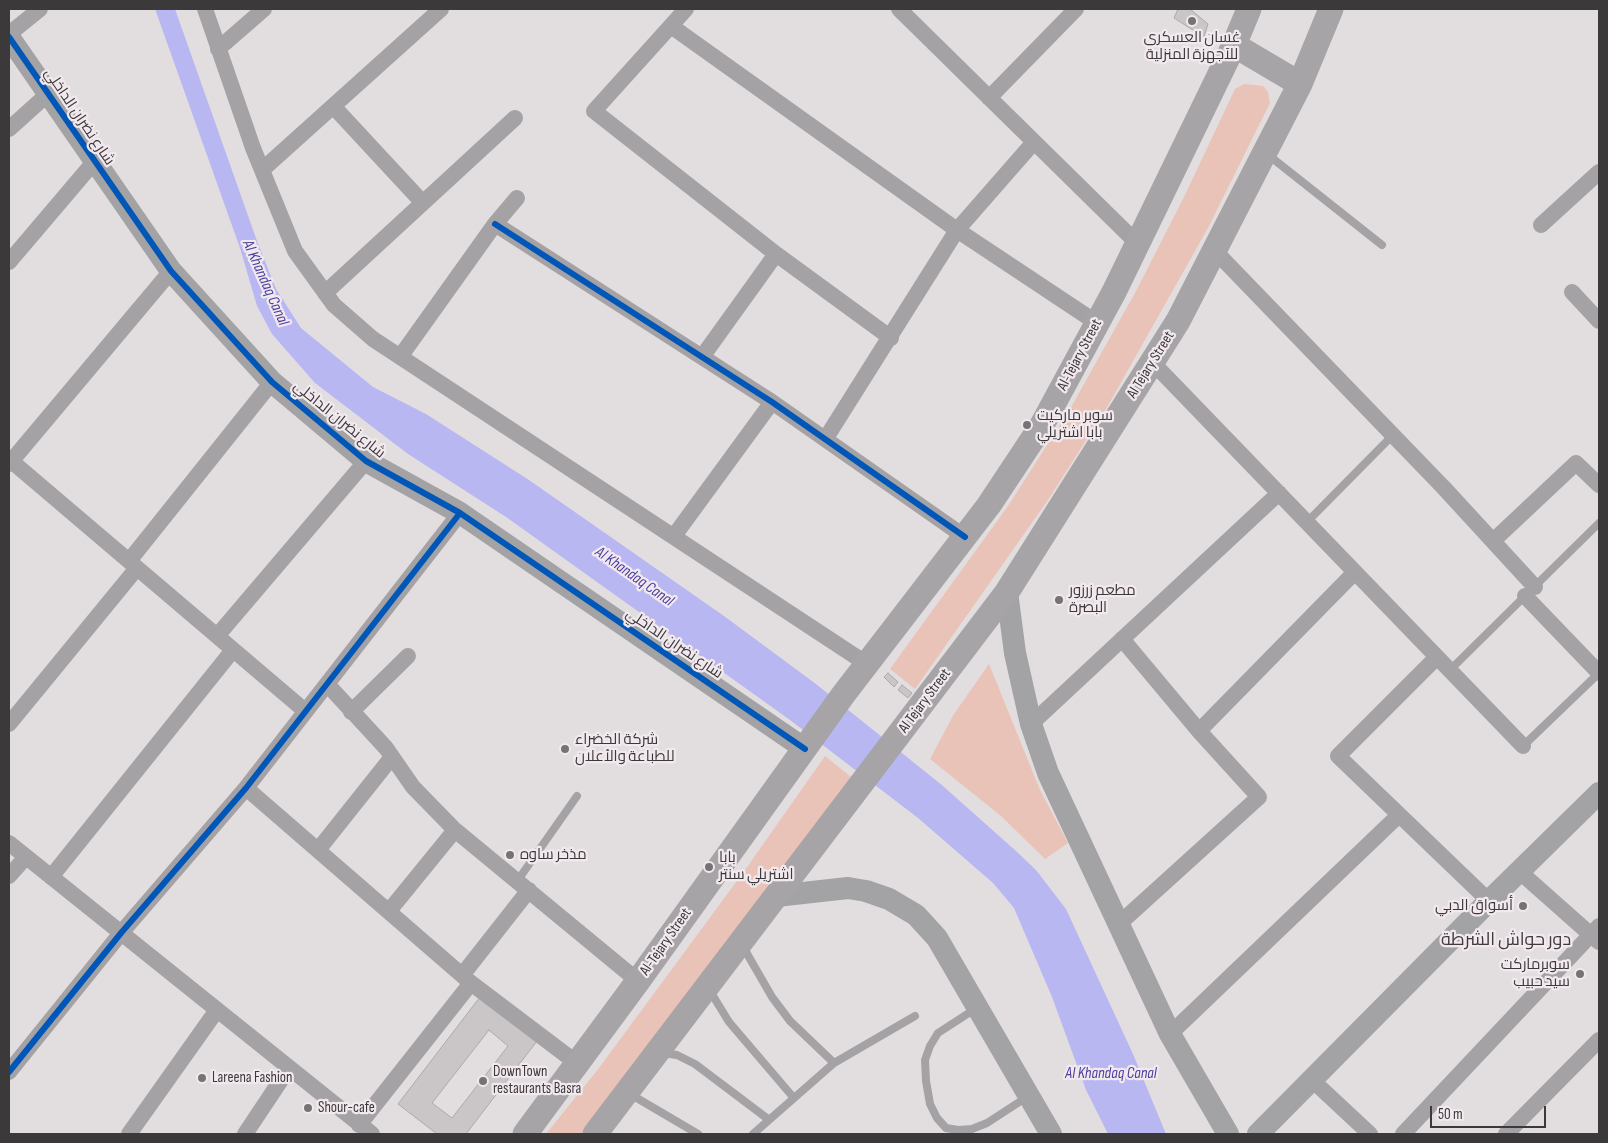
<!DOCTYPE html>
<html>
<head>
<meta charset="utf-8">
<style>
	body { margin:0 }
	#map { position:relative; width:1608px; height:1143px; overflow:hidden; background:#e2dee0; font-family:"Sofia Sans Condensed",sans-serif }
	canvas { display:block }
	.frame { position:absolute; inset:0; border:10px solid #3c393a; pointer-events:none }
	.scale { position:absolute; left:1430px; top:1106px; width:116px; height:22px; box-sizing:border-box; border:2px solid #3c393a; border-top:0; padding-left:6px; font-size:15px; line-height:18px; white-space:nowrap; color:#3c393a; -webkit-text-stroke:4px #f2e9ee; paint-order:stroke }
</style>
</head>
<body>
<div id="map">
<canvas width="1608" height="1143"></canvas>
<div class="frame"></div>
<div class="scale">50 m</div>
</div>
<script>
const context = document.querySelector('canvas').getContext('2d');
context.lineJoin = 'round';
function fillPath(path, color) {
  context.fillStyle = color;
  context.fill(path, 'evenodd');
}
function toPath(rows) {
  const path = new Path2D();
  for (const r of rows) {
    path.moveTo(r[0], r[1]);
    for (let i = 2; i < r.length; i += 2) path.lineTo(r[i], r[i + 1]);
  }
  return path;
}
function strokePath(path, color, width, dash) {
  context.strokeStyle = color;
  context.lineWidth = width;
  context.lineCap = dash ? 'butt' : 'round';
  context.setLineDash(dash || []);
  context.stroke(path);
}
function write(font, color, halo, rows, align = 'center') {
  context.font = font + ' "Sofia Sans Condensed",Cairo,sans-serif';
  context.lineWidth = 4.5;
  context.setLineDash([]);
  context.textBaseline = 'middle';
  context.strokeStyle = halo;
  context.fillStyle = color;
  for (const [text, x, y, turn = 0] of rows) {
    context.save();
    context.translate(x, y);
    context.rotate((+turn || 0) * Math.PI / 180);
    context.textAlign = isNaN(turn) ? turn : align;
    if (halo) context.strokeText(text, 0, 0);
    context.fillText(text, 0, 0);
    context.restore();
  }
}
fillPath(toPath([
	[1244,84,1263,86,1268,92,1270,103,1208,228,1106,409,1048,500,915,689,890,669,1008,506,1070,409,1135,293,1184,197,1235,89],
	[989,664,1040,790,1068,843,1045,859,1001,816,930,759,954,714],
	[825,756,851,777,670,1022,585,1134,546,1134,599,1068,745,870]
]), '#e9c3b7');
fillPath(toPath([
	[155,9,175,9,257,241,276,289,301,328,373,387,426,414,529,480,724,616,816,684,943,786,1016,851,1036,870,1066,909,1133,1054,1166,1134,1108,1134,1086,1090,1052,997,1014,908,993,883,918,818,790,720,506,517,408,454,315,383,272,334,257,306,240,248]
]), '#b9b7f2');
const building = toPath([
	[1178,9,1190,9,1208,24,1204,37,1174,18,1178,9],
	[888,673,898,682,894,687,884,677,888,673],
	[902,685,912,693,908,698,898,690,902,685],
	[480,997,537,1041,466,1134,437,1134,398,1104,480,997],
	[489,1030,508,1046,452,1118,432,1103,489,1030]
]);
fillPath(building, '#cac6c7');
strokePath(building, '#aca9aa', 1);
strokePath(toPath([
	[1267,154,1382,245],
	[1307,522,1393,435],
	[1533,588,1599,523],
	[1450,670,1525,596],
	[1523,746,1599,673],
	[518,880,577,796],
	[742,945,772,997,790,1021,834,1063],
	[710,991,729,1022,793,1097],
	[975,1009,938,1033,930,1046,925,1060,926,1081,930,1104,937,1118,946,1128,958,1130,972,1129,987,1123,1027,1097],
	[662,1053,677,1055,695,1064,768,1119],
	[630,1094,698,1134],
	[753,1134,834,1063,915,1016]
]), '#a4a2a4', 8);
strokePath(toPath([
	[205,9,253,148,295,251,334,305,373,339,867,664],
	[686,9,594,111,776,254,891,338],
	[899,9,1137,243],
	[671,26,957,230,1097,323],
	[9,34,40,9],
	[218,49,264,9],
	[989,98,1076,9],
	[333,106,423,203],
	[9,129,49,93],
	[262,170,441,9],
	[495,224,772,402,965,537],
	[1541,225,1599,172],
	[1215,251,1444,488,1535,587],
	[9,262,94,162],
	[1572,292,1599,321],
	[325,293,515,118],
	[400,357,495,224,517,198],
	[702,357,776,254],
	[1153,363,1523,746],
	[826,438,957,230,1034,142],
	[9,459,304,710],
	[9,464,171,271],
	[674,536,772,402],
	[1493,541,1576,463,1599,485],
	[129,561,272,382],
	[1525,596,1599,673],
	[217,636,366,461],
	[1437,657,1338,756,1489,901],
	[327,684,386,748,413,787,455,830,638,981],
	[351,712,408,656],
	[9,724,137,568],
	[1031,724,1279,493],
	[1199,731,1355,572],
	[246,788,471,983,578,1064],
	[9,843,372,1134],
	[318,850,392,757],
	[1520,872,1599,942],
	[9,876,26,857],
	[51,877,233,650],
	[389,911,455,830],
	[1120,923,1259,797,1199,731,1122,639],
	[463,974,529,890],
	[1170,1034,1399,815],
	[9,1072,121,933,246,788,460,513],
	[1311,1079,1370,1134],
	[359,1125,471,983],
	[129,1134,217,1010],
	[245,1134,289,1068],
	[1403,1134,1599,926],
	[1506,1134,1599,1040]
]), '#a4a2a4', 16);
strokePath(toPath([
	[9,37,171,271,272,382,366,461,460,513,805,749],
	[1007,592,1015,653,1031,724,1048,773,1170,1034,1228,1134],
	[776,896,848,888,866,891,889,899,916,915,937,938,1051,1134],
	[1258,1134,1489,901,1599,793]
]), '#a3a2a4', 22);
strokePath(toPath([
	[1234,45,1300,84],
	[525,1134,638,981,843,695,989,505,1042,425,1114,292,1234,45,1249,9],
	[595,1134,1007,592,1178,321,1300,84,1331,9]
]), '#a6a4a6', 25);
strokePath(toPath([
	[9,37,171,271,272,382,366,461,460,513,805,749],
	[495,224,772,402,965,537],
	[9,1072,121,933,246,788,460,513]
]), '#0057b8', 6);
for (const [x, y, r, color] of [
	[1192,21,5,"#767374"],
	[1027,425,5,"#767374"],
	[1059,600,5,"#767374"],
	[565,749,5,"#767374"],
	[510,855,5,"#767374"],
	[709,867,5,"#767374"],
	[1523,906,5,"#767374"],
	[1580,974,5,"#767374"],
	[202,1078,5,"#767374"],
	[483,1081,5,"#767374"],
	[308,1108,5,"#767374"]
]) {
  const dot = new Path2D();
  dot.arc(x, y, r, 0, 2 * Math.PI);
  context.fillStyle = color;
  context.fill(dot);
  strokePath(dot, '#f2e9ee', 2);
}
write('15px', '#3c393a', '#f2e9ee', [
	["غسان العسكري",1192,38,"center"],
	["للآجهزة المنزلية",1192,55,"center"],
	["سوبر ماركيت",1037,416],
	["بابا اشتريلي",1037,433],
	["مطعم زرزور",1069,591],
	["البصرة",1069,608],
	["شركة الخضراء",575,740],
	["للطباعة والأعلان",575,757],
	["مذخر ساوه",520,855],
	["بابا",719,858],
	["اشتريلي سنتر",719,875],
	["أسواق الدبي",1513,906,"right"],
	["سوبرماركت",1570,965,"right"],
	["سيد حبيب",1570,982,"right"],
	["DownTown",493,1072],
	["restaurants Basra",493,1089],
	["Lareena Fashion",212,1078],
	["Shour-cafe",318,1108]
], 'left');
write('15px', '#3c393a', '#f2e9ee', [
	["شارع نضران الداخلي",79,117,56],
	["Al-Tejary Street",1080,355,-62],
	["Al Tejary Street",1151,365,-58],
	["شارع نضران الداخلي",339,420,39],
	["شارع نضران الداخلي",674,644,34],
	["Al Tejary Street",925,701,-53],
	["Al-Tejary Street",666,942,-55]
]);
write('italic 16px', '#4a3f9e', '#f2e9ee', [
	["Al Khandaq Canal",265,283,66],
	["Al Khandaq Canal",634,577,35],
	["Al Khandaq Canal",1111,1074]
]);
write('18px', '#40393d', '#f2e9ee', [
	["دور حواش الشرطة",1506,940]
]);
</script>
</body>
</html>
